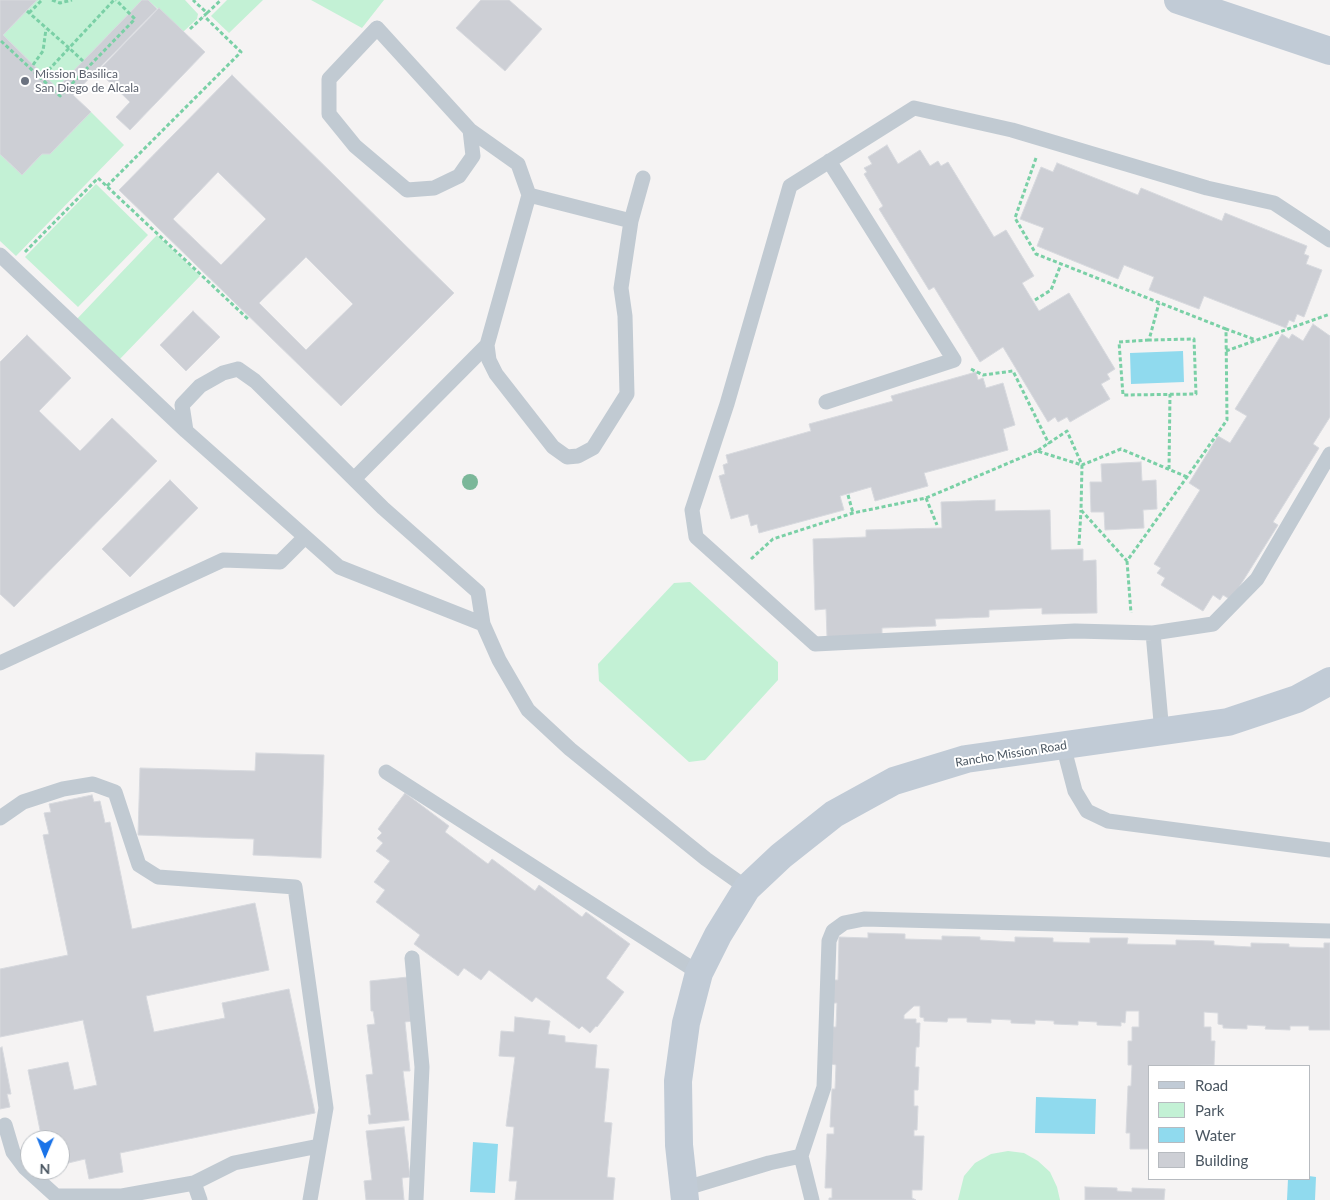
<!DOCTYPE html>
<html>
<head>
<meta charset="utf-8">
<style>
	body { margin:0 }
	#map { position:relative; width:1330px; height:1200px; overflow:hidden; background:#f5f3f3; font-family:Lato,sans-serif }
	canvas { display:block }
	.legend { position:absolute; left:1148px; top:1065px; width:162px; height:115px; box-sizing:border-box; background:#fff; border:1px solid #b7bbc0; margin:0; padding:6px 9px; list-style:none; font-size:15px; color:#4a5661 }
	.legend li { display:flex; align-items:center; gap:10px; height:25px }
	.legend b { width:25px; border:1px solid #b7bbc0 }
	.north { position:absolute; left:20px; top:1130px; width:50px; height:50px; box-sizing:border-box; background:#fff; border:1px solid #b7bbc0; border-radius:50%; rotate:181deg; font-size:14px; font-weight:700; line-height:20px; text-align:center; color:#4a5661 }
	.north::after { content:''; display:block; margin:auto; width:18px; height:22px; background:#1a73e8; clip-path:polygon(50% 0,100% 100%,50% 72%,0 100%) }
</style>
</head>
<body>
<div id="map">
<canvas width="1330" height="1200"></canvas>
<ul class="legend">
<li><b style="height:6px;background:#c1cbd6"></b>Road</li>
<li><b style="height:14px;background:#c3f1d5"></b>Park</li>
<li><b style="height:14px;background:#90daee"></b>Water</li>
<li><b style="height:14px;background:#cdcfd5"></b>Building</li>
</ul>
<div class="north">N</div>
</div>
<script>
const context = document.querySelector('canvas').getContext('2d');
context.lineJoin = 'round';
function fillPath(path, color) {
  context.fillStyle = color;
  context.fill(path, 'evenodd');
}
function toPath(rows) {
  const path = new Path2D();
  for (const r of rows) {
    path.moveTo(r[0], r[1]);
    for (let i = 2; i < r.length; i += 2) path.lineTo(r[i], r[i + 1]);
  }
  return path;
}
function strokePath(path, color, width, dash) {
  context.strokeStyle = color;
  context.lineWidth = width;
  context.lineCap = dash ? 'butt' : 'round';
  context.setLineDash(dash || []);
  context.stroke(path);
}
function write(font, color, halo, rows, align = 'center') {
  context.font = font + ' Lato,sans-serif';
  context.lineWidth = 4;
  context.setLineDash([]);
  context.textBaseline = 'middle';
  context.strokeStyle = halo;
  context.fillStyle = color;
  for (const [text, x, y, turn = 0] of rows) {
    context.save();
    context.translate(x, y);
    context.rotate((+turn || 0) * Math.PI / 180);
    context.textAlign = isNaN(turn) ? turn : align;
    if (halo) context.strokeText(text, 0, 0);
    context.fillText(text, 0, 0);
    context.restore();
  }
}
fillPath(toPath([
	[37,0,142,0,57,88,3,35],
	[148,0,185,0,198,14,197,19,183,32],
	[227,0,263,0,229,33,211,16],
	[311,0,384,0,362,28],
	[91,112,124,145,16,256,0,241,0,154,22,175,42,154,50,154],
	[96,184,148,235,78,307,25,257],
	[157,235,200,276,118,361,75,321],
	[690,582,778,662,778,680,705,760,689,762,599,681,598,664,674,583],
	[1008,1151,1024,1153,1038,1161,1050,1172,1057,1187,1060,1200,958,1200,964,1176,975,1163,991,1154]
]), '#c3f1d5');
fillPath(toPath([
	[1183,351,1184,382,1131,384,1130,353],
	[1036,1097,1096,1099,1095,1134,1035,1133],
	[473,1142,498,1144,495,1193,470,1192],
	[1309,1176,1316,1177,1315,1200,1287,1200,1288,1179,1309,1179]
]), '#90daee');
const building = toPath([
	[0,0,37,0,3,35,57,88,142,0,148,0,157,9,73,95,91,112,50,154,42,154,22,175,0,154,0,0],
	[481,0,509,0,542,29,505,71,456,28,481,0],
	[159,8,205,52,130,130,116,117,130,102,98,71,159,8],
	[232,75,454,293,341,406,119,190,232,75],
	[218,172,266,219,221,265,173,219,218,172],
	[306,257,353,304,306,350,259,303,306,257],
	[887,145,898,164,920,150,930,166,938,161,941,166,948,162,994,237,1006,230,1034,276,1022,283,1039,311,1069,293,1115,369,1107,374,1110,379,1101,384,1110,399,1070,422,1067,417,1058,422,1055,417,1048,422,1003,347,980,362,934,287,929,290,879,209,883,206,864,174,867,172,864,168,872,164,868,157,887,145],
	[1057,163,1138,195,1141,188,1222,221,1225,213,1307,246,1304,254,1309,256,1306,264,1322,270,1304,317,1297,314,1294,322,1289,320,1286,328,1204,296,1199,309,1149,290,1154,277,1124,265,1118,279,1037,246,1044,228,1020,219,1041,167,1053,172,1057,163],
	[193,311,220,337,186,371,160,345,193,311],
	[1313,324,1330,336,1330,417,1313,444,1319,448,1273,522,1278,525,1231,600,1223,595,1220,600,1213,595,1203,611,1161,585,1165,578,1157,573,1161,568,1154,564,1200,490,1189,483,1218,436,1230,443,1247,416,1235,409,1282,334,1289,339,1292,334,1303,341,1313,324],
	[27,335,71,378,39,411,80,451,112,418,157,461,14,607,0,594,0,362,27,335],
	[976,372,978,380,983,378,986,388,1003,383,1015,425,1003,429,1008,450,924,473,928,486,875,501,871,487,840,496,844,510,759,533,757,524,751,526,748,514,731,519,719,476,725,474,723,465,728,463,726,455,811,431,809,424,893,401,891,396,976,372],
	[1141,462,1142,481,1156,480,1157,509,1143,510,1144,528,1105,530,1104,512,1091,512,1090,482,1102,482,1101,464,1141,462],
	[170,480,198,508,130,577,102,549,170,480],
	[995,500,995,511,1050,510,1051,550,1083,549,1083,561,1096,560,1097,613,1042,614,1042,608,989,610,989,617,935,619,936,626,882,628,882,635,827,637,826,609,815,610,813,539,866,537,866,530,942,528,941,502,995,500],
	[256,753,324,755,321,858,253,855,254,839,138,835,140,768,255,771,256,753],
	[405,793,449,826,445,832,488,864,492,859,535,891,539,885,582,917,586,912,630,944,606,978,624,992,597,1027,596,1026,590,1033,582,1026,579,1029,536,997,532,1002,489,970,481,980,464,968,458,976,414,944,420,935,376,902,385,890,374,882,390,861,376,851,383,843,377,838,382,833,378,829,405,793],
	[92,795,94,802,100,801,105,823,110,822,132,929,255,903,269,970,146,996,154,1032,225,1018,222,1003,289,989,315,1113,120,1153,123,1172,89,1179,85,1159,60,1165,60,1140,42,1140,28,1070,68,1062,74,1090,97,1085,83,1020,0,1037,0,969,68,955,43,835,49,834,44,813,51,812,49,804,92,795],
	[868,933,905,934,905,939,942,940,942,936,980,937,980,940,1015,942,1015,937,1053,938,1053,942,1090,943,1090,938,1128,938,1127,944,1176,945,1176,940,1214,941,1214,945,1251,947,1251,943,1289,944,1289,947,1324,948,1324,943,1330,943,1330,1030,1309,1030,1309,1026,1290,1026,1290,1030,1265,1029,1266,1026,1247,1025,1247,1029,1223,1028,1223,1025,1218,1024,1218,1013,1204,1012,1204,1027,1211,1027,1211,1041,1215,1041,1214,1065,1149,1066,1149,1149,1130,1149,1130,1133,1126,1133,1128,1086,1131,1086,1132,1065,1128,1065,1128,1041,1132,1041,1132,1027,1139,1027,1139,1011,1126,1011,1125,1023,1121,1022,1121,1026,1097,1025,1097,1022,1078,1021,1078,1025,1054,1024,1054,1021,1035,1020,1035,1024,1011,1023,1011,1020,991,1019,991,1023,967,1022,967,1018,948,1018,947,1022,924,1021,924,1018,920,1017,920,1006,914,1006,904,1015,904,1019,916,1019,916,1023,920,1023,919,1047,916,1047,915,1067,919,1067,918,1090,914,1090,914,1106,918,1106,917,1130,914,1130,914,1136,924,1136,922,1190,912,1190,912,1198,916,1200,829,1200,829,1198,832,1198,832,1188,825,1188,827,1134,834,1134,834,1127,830,1127,832,1089,835,1089,836,1065,831,1064,833,1027,836,1027,837,1003,833,1003,834,980,838,980,839,937,868,938,868,933],
	[408,977,413,1021,405,1022,410,1071,403,1071,409,1120,369,1124,368,1115,371,1115,366,1075,373,1074,367,1025,375,1024,373,1011,371,1011,370,981,408,977],
	[515,1017,550,1021,548,1034,565,1036,565,1042,597,1045,595,1068,609,1069,604,1122,612,1123,607,1177,615,1178,613,1200,515,1200,517,1181,509,1181,514,1127,506,1126,515,1057,499,1056,501,1031,514,1032,515,1017],
	[2,1047,11,1094,7,1094,10,1107,0,1109,0,1048,2,1047],
	[404,1127,410,1177,402,1178,404,1200,366,1200,364,1181,372,1180,366,1131,404,1127],
	[1085,1187,1117,1188,1117,1191,1132,1192,1132,1188,1165,1189,1164,1200,1085,1200,1085,1187]
]);
fillPath(building, '#cdcfd5');
strokePath(building, '#d7d9de', 1);
strokePath(toPath([
	[52,0,60,3,72,0],
	[27,11,69,48,114,0],
	[29,13,42,0],
	[207,13,221,0],
	[190,29,207,13,193,0],
	[1,41,60,96,135,19,116,0],
	[33,65,43,51,46,29],
	[44,75,69,48,83,61],
	[1036,158,1015,218,1036,254,1226,329],
	[107,186,241,52,204,16],
	[25,252,98,178,248,319],
	[1035,300,1051,290,1061,264],
	[1149,340,1119,342,1123,395,1196,394,1194,339,1149,340,1159,303],
	[1226,351,1330,314],
	[971,369,983,375,1013,371,1049,444],
	[1169,469,1170,394],
	[1187,477,1121,449,1082,465,1067,431,1037,451,1082,465,1081,510,1127,561,1187,477,1227,420,1226,329,1256,340],
	[848,495,853,513],
	[926,498,937,525],
	[1079,545,1081,510],
	[751,559,773,539,853,513,926,498,1037,451],
	[1127,561,1131,613]
]), '#7ad0a6', 3, [4, 2.5]);
strokePath(toPath([
	[377,28,470,130,473,156,459,176,434,188,407,190,355,146,329,114,329,79,377,28],
	[470,130,518,164,529,195,631,221],
	[529,195,487,345,489,360,496,374,553,447,567,457,578,456,593,448,627,394,625,316,621,288,631,221,643,178],
	[1330,240,1274,203,1207,188,1012,130,914,108,790,186,727,404,692,510,696,537,815,644,1075,631,1153,633,1213,624,1257,579,1330,454],
	[0,255,186,431],
	[238,369,255,381,383,508,478,592,483,624,339,567,186,431,182,405,200,386,223,373,238,369],
	[826,402,954,360,829,161],
	[354,479,487,345],
	[483,624,499,660,528,710,570,749,706,859,747,888],
	[1153,633,1162,733],
	[0,663,223,560,280,562,305,537],
	[1063,745,1075,791,1087,811,1108,821,1330,850],
	[386,772,699,973],
	[0,818,23,802,63,789,93,784,115,792,139,865,158,877,295,887,326,1108,310,1200],
	[412,958,422,1067,416,1200],
	[5,1125,13,1152,25,1168,56,1196,122,1196,194,1183],
	[683,1189,769,1163,801,1156],
	[200,1200,194,1183,234,1163,319,1146],
	[812,1200,801,1156,824,1087,829,941,833,931,844,923,864,919,1330,931]
]), '#c1cad2', 15);
strokePath(toPath([
	[1178,0,1330,51],
	[685,1200,679,1145,678,1081,686,1023,699,973,718,935,747,888,781,856,834,814,894,781,966,759,1228,722,1297,699,1330,681]
]), '#c1cbd6', 28);
context.fillStyle = '#7bb799';
for (const [x, y] of [
	[470,482]
]) {
  context.beginPath();
  context.arc(x, y, 8, 0, 2 * Math.PI);
  context.fill();
}
for (const [x, y, r, color] of [
	[25,81,5,"#6b7280"]
]) {
  const dot = new Path2D();
  dot.arc(x, y, r, 0, 2 * Math.PI);
  context.fillStyle = color;
  context.fill(dot);
  strokePath(dot, '#fff', 2);
}
write('12px', '#5b616d', '#fff', [
	["Mission Basilica",35,74],
	["San Diego de Alcala",35,88]
], 'left');
write('12px', '#4a5661', '#fff', [
	["Rancho Mission Road",1011,754,-9]
]);
</script>
</body>
</html>
